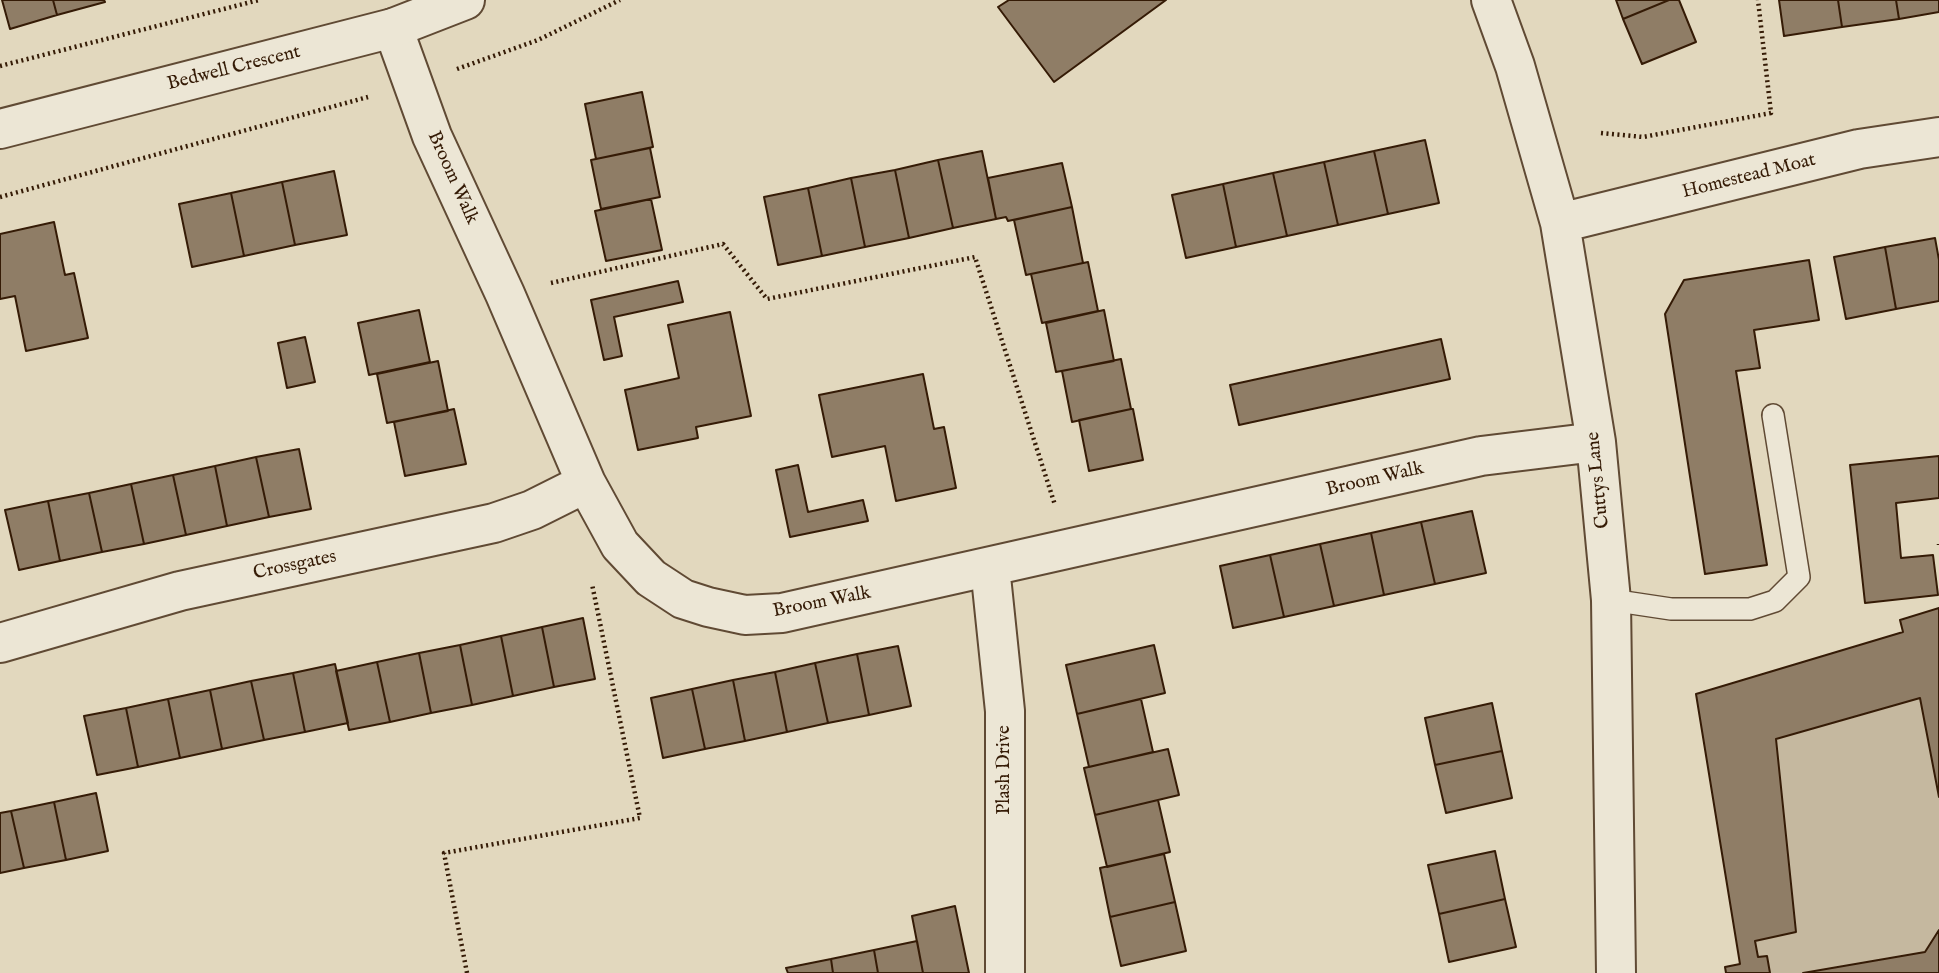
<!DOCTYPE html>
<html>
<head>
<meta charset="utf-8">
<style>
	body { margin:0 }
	canvas { display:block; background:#e2d8be }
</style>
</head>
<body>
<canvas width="1939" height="973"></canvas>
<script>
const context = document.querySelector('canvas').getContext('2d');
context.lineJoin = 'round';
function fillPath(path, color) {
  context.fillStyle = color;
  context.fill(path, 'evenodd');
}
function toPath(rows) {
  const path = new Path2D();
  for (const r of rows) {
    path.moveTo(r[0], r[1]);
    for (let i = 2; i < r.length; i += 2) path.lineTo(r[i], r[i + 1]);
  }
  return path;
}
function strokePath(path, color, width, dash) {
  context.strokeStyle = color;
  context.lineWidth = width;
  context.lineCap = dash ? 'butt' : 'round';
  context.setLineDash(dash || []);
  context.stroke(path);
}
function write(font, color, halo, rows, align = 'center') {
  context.font = font + ' "IM FELL English",serif';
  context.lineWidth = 6;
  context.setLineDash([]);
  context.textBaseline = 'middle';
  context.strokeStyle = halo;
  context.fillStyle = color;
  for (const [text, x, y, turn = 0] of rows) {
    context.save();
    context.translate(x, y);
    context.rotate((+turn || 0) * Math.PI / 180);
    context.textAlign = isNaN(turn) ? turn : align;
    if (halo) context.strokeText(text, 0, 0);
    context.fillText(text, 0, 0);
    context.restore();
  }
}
fillPath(toPath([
	[1920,698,1939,797,1939,930,1925,952,1803,973,1770,973,1767,956,1758,957,1755,941,1796,931,1776,739]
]), '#c5b89f');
const building = toPath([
	[2,0,53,0,57,15,10,29,2,0],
	[53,0,104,0,105,2,57,15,53,0],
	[1009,0,1166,0,1054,82,998,7,1009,0],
	[1616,0,1669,0,1623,19,1616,0],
	[1669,0,1679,0,1696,42,1642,64,1623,19,1669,0],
	[1779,0,1838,0,1842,27,1784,36,1779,0],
	[1838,0,1896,0,1899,19,1842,27,1838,0],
	[1896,0,1939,0,1939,12,1899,19,1896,0],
	[642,92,653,147,596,159,585,104,642,92],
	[1425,140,1439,203,1388,214,1374,151,1425,140],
	[650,148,660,197,601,209,591,160,650,148],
	[982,151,996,219,953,228,938,160,982,151],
	[1374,151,1388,214,1338,225,1324,162,1374,151],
	[938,160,953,228,909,238,895,170,938,160],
	[1324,162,1338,225,1287,236,1273,173,1324,162],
	[1062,163,1072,207,1008,221,1006,217,996,219,988,178,1062,163],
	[895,170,909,238,865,247,851,178,895,170],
	[334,171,347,235,295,245,282,182,334,171],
	[1273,173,1287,236,1236,247,1223,184,1273,173],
	[851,178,865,247,822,256,808,188,851,178],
	[282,182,295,245,244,256,231,193,282,182],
	[1223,184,1236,247,1186,258,1172,195,1223,184],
	[808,188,822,256,778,265,764,197,808,188],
	[231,193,244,256,192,267,179,204,231,193],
	[651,199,662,250,606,261,595,211,651,199],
	[1072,207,1083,263,1026,275,1014,220,1072,207],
	[54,222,65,275,74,273,88,338,26,351,15,296,0,299,0,234,54,222],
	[1935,238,1939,260,1939,301,1896,309,1885,247,1935,238],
	[1885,247,1896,309,1846,319,1834,257,1885,247],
	[1809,260,1819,320,1754,330,1760,368,1736,371,1767,565,1705,574,1665,314,1684,280,1809,260],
	[1088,262,1098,311,1042,323,1031,274,1088,262],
	[678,281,683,302,614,317,622,356,604,360,591,300,678,281],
	[419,310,430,362,369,375,358,323,419,310],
	[1104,310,1114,361,1056,372,1046,323,1104,310],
	[730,312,751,416,696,427,698,438,638,450,625,390,679,378,668,325,730,312],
	[305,337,315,382,287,388,278,343,305,337],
	[1441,339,1450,379,1239,425,1230,385,1441,339],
	[1121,359,1131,409,1072,422,1062,371,1121,359],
	[438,361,448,411,387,423,377,374,438,361],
	[923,374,934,429,944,427,956,488,896,501,885,446,832,457,819,395,923,374],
	[454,409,466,464,405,476,394,422,454,409],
	[1131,409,1133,409,1143,460,1089,471,1079,420,1131,409],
	[299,449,311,509,269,517,256,457,299,449],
	[1939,456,1939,498,1896,503,1901,558,1933,555,1938,595,1865,603,1850,465,1939,456],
	[256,457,269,517,227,526,215,466,256,457],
	[798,465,808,512,863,500,868,521,790,537,776,470,798,465],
	[215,466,227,526,186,535,173,475,215,466],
	[173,475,186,535,144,544,131,484,173,475],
	[131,484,144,544,102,552,89,493,131,484],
	[89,493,102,552,60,561,48,501,89,493],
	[48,501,60,561,19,570,5,510,48,501],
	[1472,511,1486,573,1435,584,1421,522,1472,511],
	[1421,522,1435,584,1384,595,1371,533,1421,522],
	[1371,533,1384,595,1334,606,1320,544,1371,533],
	[1320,544,1334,606,1284,617,1270,555,1320,544],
	[1270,555,1284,617,1233,628,1220,566,1270,555],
	[1939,608,1939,797,1920,698,1776,739,1796,932,1755,941,1758,957,1767,956,1770,973,1726,973,1725,967,1740,964,1696,694,1903,632,1900,620,1939,608],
	[583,618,595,679,554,687,542,627,583,618],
	[542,627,554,687,513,696,501,636,542,627],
	[501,636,513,696,472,705,460,645,501,636],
	[460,645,472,705,431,713,419,653,460,645],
	[1154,645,1165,693,1077,714,1066,665,1154,645],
	[898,646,911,706,869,715,857,654,898,646],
	[419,653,431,713,390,722,377,662,419,653],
	[857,654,869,715,828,723,815,663,857,654],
	[377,662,390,722,349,730,336,671,377,662],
	[815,663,828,723,787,732,775,672,815,663],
	[335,664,348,723,305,732,293,673,335,664],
	[775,672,787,732,745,741,733,680,775,672],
	[293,673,305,732,264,740,251,681,293,673],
	[733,680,745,741,705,749,692,689,733,680],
	[251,681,264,740,222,749,210,690,251,681],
	[692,689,705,749,663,758,651,698,692,689],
	[210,690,222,749,180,758,168,699,210,690],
	[168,699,180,758,138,767,126,708,168,699],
	[1141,699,1153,752,1089,767,1077,714,1141,699],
	[1492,703,1502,751,1435,765,1425,718,1492,703],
	[126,708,138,767,97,775,84,716,126,708],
	[1168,749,1179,795,1095,815,1084,768,1168,749],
	[1502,751,1512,798,1446,813,1435,765,1502,751],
	[96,793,108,851,66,860,54,802,96,793],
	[1158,800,1170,852,1107,867,1095,815,1158,800],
	[54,802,66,860,24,868,11,811,54,802],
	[11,811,24,868,0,873,0,813,11,811],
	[1495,851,1505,899,1439,914,1428,865,1495,851],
	[1164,854,1175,902,1110,917,1100,868,1164,854],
	[1505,899,1516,947,1449,962,1439,914,1505,899],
	[1175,902,1186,951,1121,966,1110,917,1175,902],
	[955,906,969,973,923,973,912,916,955,906],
	[1939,930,1939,973,1803,973,1925,952,1939,930],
	[917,941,923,973,878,973,874,950,917,941],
	[874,950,878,973,833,973,831,959,874,950],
	[831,959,833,973,788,973,786,968,831,959]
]);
fillPath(building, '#8f7d66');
strokePath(building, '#351b06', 2);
const service = toPath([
	[1611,600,1671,609,1750,609,1775,601,1799,577,1773,415]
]);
const minor = toPath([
	[1491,0,1515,66,1560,223,1596,442,1611,600,1616,973],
	[393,28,432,136,505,294,586,483,620,545,651,578,683,599,708,607,745,615,782,613,1481,456,1596,442],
	[1560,223,1859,149,1939,137],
	[990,567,1005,711,1005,973],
	[0,643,180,591,494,523,532,510,586,483]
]);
const tertiary = toPath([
	[0,129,393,28,465,0]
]);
strokePath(service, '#604a34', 24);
strokePath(minor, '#604a34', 42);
strokePath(tertiary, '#604a34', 42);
strokePath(toPath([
	[0,66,259,0],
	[457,69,538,40,620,0],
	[1601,133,1643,137,1771,113,1758,0],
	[0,197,368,97],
	[551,283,723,244,767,299,975,257,1055,505],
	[1939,544,1939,545],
	[467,973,444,853,640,818,592,584]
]), '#351b06', 4.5, [2, 3.5]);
strokePath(service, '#ece6d5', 21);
strokePath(minor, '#ece6d5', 38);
strokePath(tertiary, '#ece6d5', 38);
write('19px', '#351b06', '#ece6d5', [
	["Bedwell Crescent",234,69,-14],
	["Homestead Moat",1749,177,-14],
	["Broom Walk",452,178,66],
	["Broom Walk",1375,480,-13],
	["Cuttys Lane",1599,480,-96],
	["Crossgates",295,566,-12],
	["Broom Walk",822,603,-11],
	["Plash Drive",1005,770,-90]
]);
</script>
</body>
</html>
